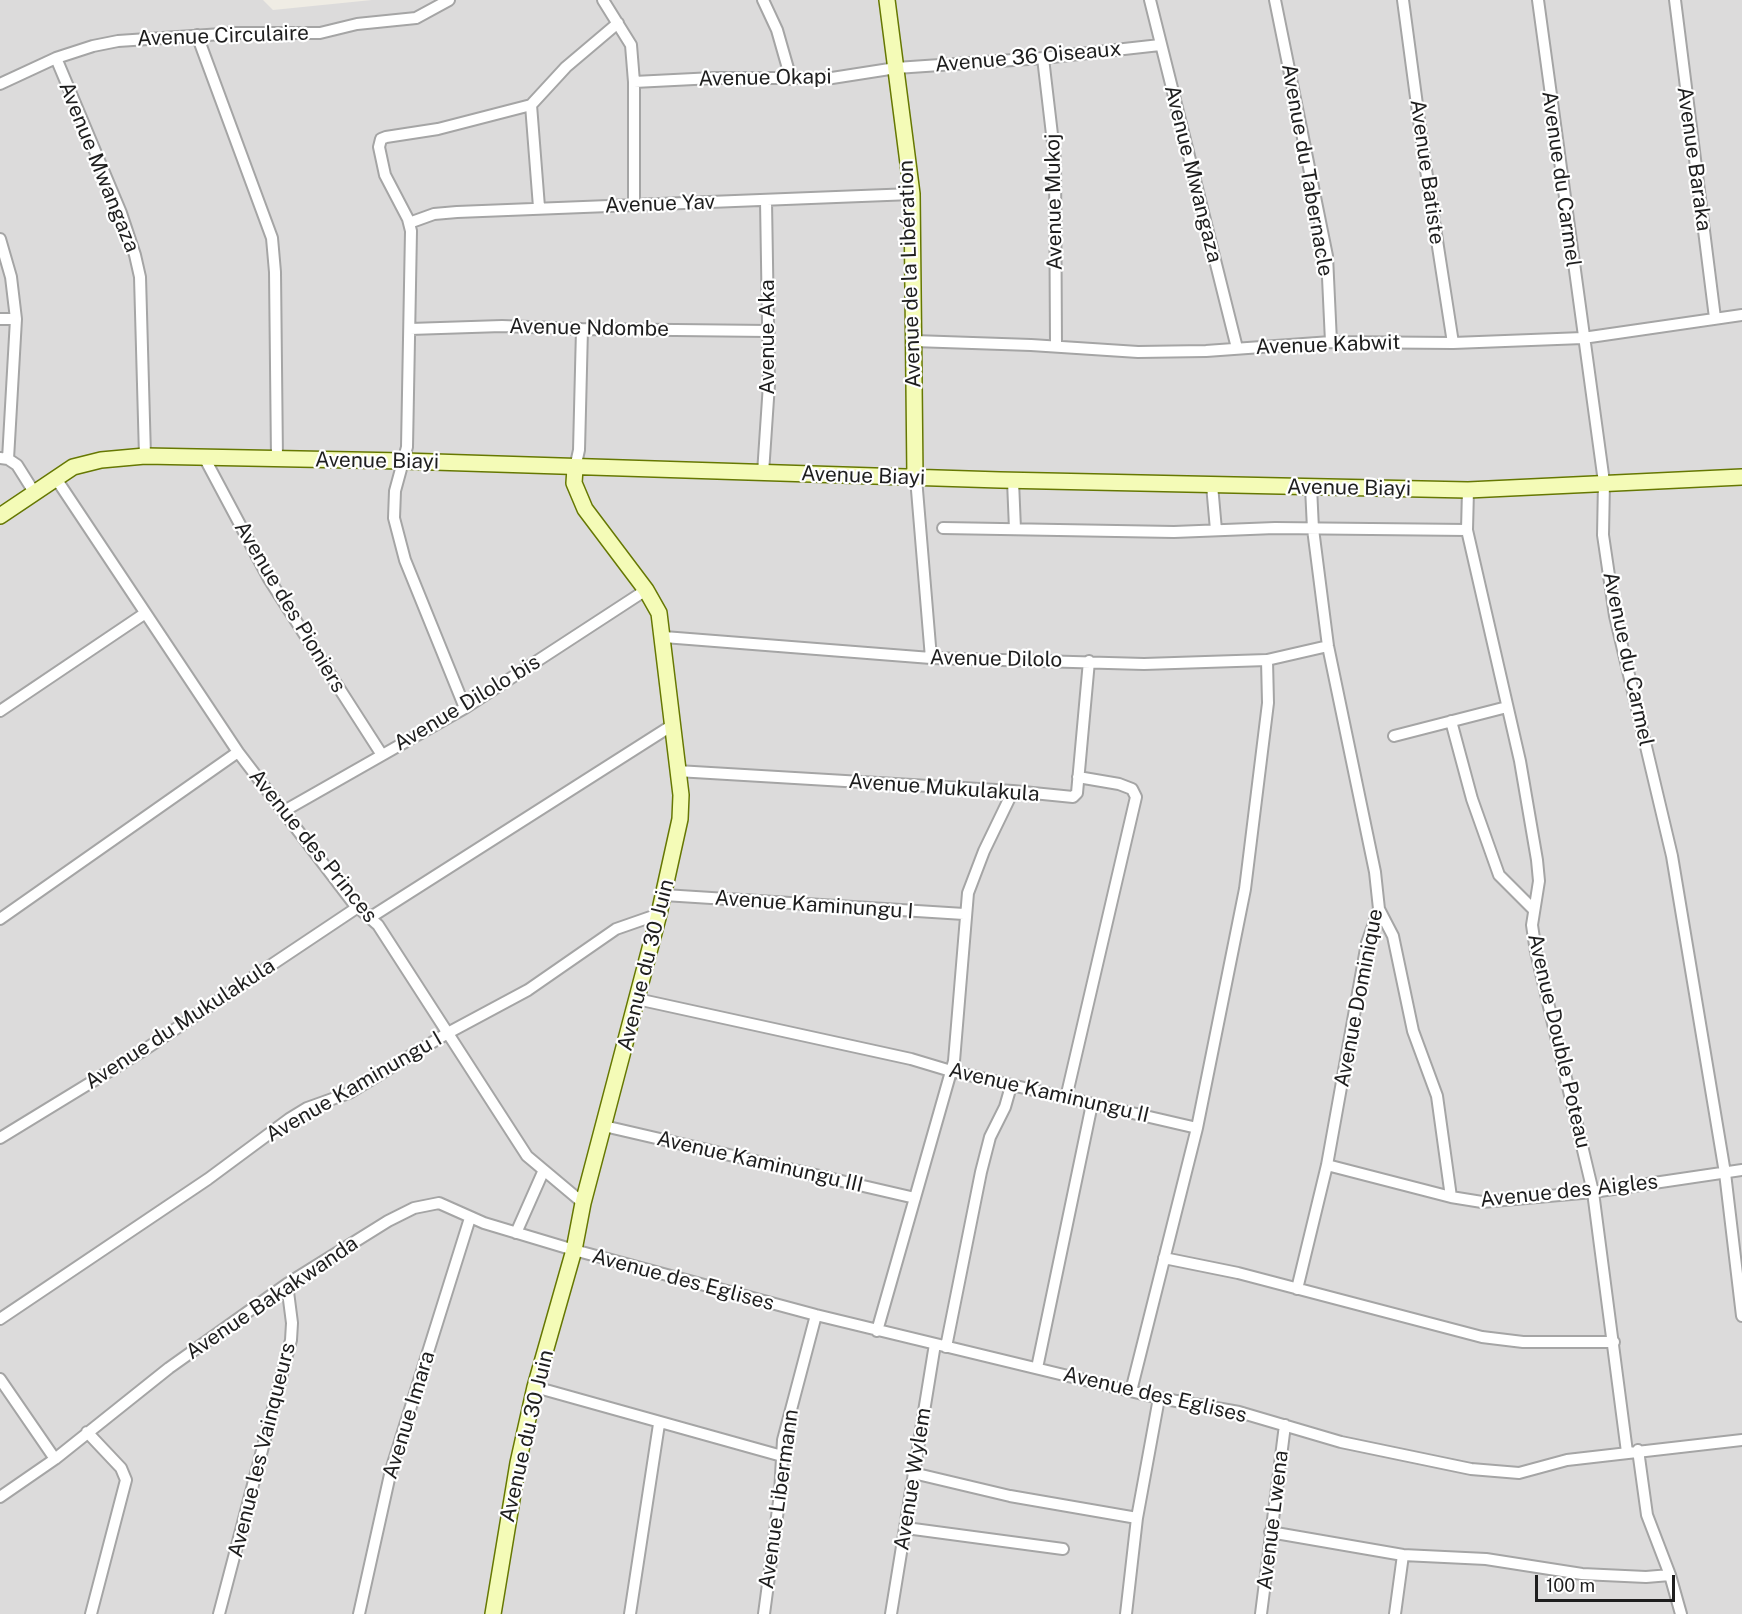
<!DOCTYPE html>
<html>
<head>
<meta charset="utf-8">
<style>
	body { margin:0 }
	#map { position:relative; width:1742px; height:1614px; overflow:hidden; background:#efece4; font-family:"Public Sans",sans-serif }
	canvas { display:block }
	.scale { position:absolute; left:1535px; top:1575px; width:140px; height:27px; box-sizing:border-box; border:3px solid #1e1e1e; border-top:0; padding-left:8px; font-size:18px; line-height:21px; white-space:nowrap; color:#1e1e1e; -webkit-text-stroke:4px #fff; paint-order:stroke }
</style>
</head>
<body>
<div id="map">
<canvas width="1742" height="1614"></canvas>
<div class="scale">100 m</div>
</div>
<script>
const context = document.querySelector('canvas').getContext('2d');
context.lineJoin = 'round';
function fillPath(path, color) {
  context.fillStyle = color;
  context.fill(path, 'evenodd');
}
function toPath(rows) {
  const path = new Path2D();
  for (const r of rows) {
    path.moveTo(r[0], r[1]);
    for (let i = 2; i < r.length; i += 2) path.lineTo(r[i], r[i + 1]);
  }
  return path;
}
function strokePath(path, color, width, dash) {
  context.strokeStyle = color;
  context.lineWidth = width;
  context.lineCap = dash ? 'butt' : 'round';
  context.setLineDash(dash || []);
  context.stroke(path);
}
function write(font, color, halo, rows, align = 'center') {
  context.font = font + ' "Public Sans",sans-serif';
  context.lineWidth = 4.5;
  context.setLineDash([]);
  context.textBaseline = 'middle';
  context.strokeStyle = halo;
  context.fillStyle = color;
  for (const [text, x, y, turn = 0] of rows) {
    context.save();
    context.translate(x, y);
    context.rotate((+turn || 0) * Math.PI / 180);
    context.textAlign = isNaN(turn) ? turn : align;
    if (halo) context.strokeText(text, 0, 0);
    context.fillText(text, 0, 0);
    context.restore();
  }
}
fillPath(toPath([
	[0,0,263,0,273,10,372,0,1742,0,1742,1614,0,1614]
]), '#dcdbdb');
const street = toPath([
	[603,0,631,45,634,82,634,205],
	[763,0,777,30,791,79],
	[1150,0,1237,348],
	[1275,0,1327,256,1331,342],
	[1403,0,1424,157,1453,343],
	[1538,0,1604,482,1603,535,1615,616,1672,856,1725,1173,1742,1316],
	[1675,0,1715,318],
	[197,35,272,238,275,272,277,459],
	[56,58,121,213,135,255,140,277,145,456],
	[1043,58,1055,160,1056,346],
	[634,82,714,78,832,78,896,68,1043,58,1160,45],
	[0,84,56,58,93,46,118,41,237,33,320,33,357,24,416,18,449,0],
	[531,105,539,207],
	[409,223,434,214,457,212,912,194],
	[0,239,11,277,16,319,8,459],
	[0,319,16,319],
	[410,329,502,326,582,329,769,331],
	[914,341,1031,345,1138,352,1206,351,1331,342,1453,343,1583,338,1742,315],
	[204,457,269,579,382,755],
	[0,458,8,459,17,465,34,492],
	[575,468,579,450,582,329],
	[763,473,769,384,766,201],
	[55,477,238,752,354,904,378,925,527,1156,583,1203],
	[916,478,931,658],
	[1013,481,1015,529],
	[1212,485,1216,530],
	[1468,490,1467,530,1520,761,1537,860,1539,881,1532,925,1536,952,1593,1192,1627,1452],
	[943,528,1174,532,1275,528,1467,530],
	[664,637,931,658,1144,664,1267,660,1328,646],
	[465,708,405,560,394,518,395,491,407,447,411,231,408,219,385,175,379,147,381,139,386,137,438,129,531,105,566,67,618,23],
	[0,711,144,614],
	[1451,721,1472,799,1499,875,1534,910],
	[1394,736,1507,707],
	[677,771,1013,791,1073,797,1077,793,1089,661],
	[284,811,465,708,646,590],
	[664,895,964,914],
	[1379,909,1393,936,1413,1031,1437,1096,1451,1197],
	[371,917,671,726],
	[0,919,238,752],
	[637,999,911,1059,951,1071,1197,1128,1131,1391],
	[1066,1098,1136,797,1132,789,1119,784,1078,777],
	[604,1126,915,1198],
	[1197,1128,1245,889,1268,703,1267,660],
	[0,1138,144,1050,358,907],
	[1327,1165,1451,1197,1482,1202,1593,1192,1742,1170],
	[516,1233,543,1172],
	[1164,1258,1238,1273,1482,1337,1523,1342,1614,1342],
	[1297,1289,1327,1165,1367,943,1379,909,1375,872,1328,646,1313,529,1311,487],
	[0,1319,208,1179,289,1119,307,1108,349,1093,446,1034,528,990,616,929,659,914],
	[877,1331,954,1061,968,893,984,851,1013,791],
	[946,1347,981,1172,990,1137,1005,1107,1011,1086],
	[1037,1368,1092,1104],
	[0,1379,55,1459],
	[535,1387,782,1456],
	[87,1432,121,1468,126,1480,91,1614],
	[1638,1450,1647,1515,1670,1575,1681,1614],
	[913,1473,1010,1496,1137,1518],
	[0,1497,55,1459,169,1368,287,1284,388,1221,414,1208,439,1203,484,1223,574,1250,816,1315,1159,1398,1239,1412,1341,1442,1471,1469,1519,1473,1567,1460,1742,1440],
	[906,1528,1063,1549],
	[1270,1532,1403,1555,1486,1559,1582,1574,1646,1577,1670,1575],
	[219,1614,291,1340,292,1323,287,1284],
	[359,1614,391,1470,470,1218],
	[630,1614,659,1424],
	[764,1614,780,1494,783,1440,816,1315],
	[891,1614,935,1344],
	[1126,1614,1137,1518,1159,1398],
	[1261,1614,1285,1425],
	[1395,1614,1403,1555]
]);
const secondary = toPath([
	[887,0,912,194,915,478],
	[0,516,73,467,101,460,145,456,403,461,1000,480,1468,490,1742,477],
	[493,1614,518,1463,535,1387,574,1250,583,1203,659,914,680,819,681,795,659,613,646,590,585,509,574,483,575,468]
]);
strokePath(street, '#a5a5a5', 14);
strokePath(secondary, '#667802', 18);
strokePath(street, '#fff', 10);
strokePath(secondary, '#f4fbb7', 15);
write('21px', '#1e1e1e', '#fff', [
	["Avenue Circulaire",223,36,-2],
	["Avenue 36 Oiseaux",1028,57,-5],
	["Avenue Okapi",765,78,-1],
	["Avenue Baraka",1694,159,82],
	["Avenue Mwangaza",99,167,68],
	["Avenue du Tabernacle",1307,170,80],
	["Avenue Batiste",1427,172,82],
	["Avenue Mwangaza",1193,174,76],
	["Avenue du Carmel",1561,179,82],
	["Avenue Mukoj",1054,202,-91],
	["Avenue Yav",660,204,-2],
	["Avenue de la Libération",910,274,-92],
	["Avenue Ndombe",589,328,1],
	["Avenue Aka",768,337,-90],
	["Avenue Kabwit",1328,345,-2],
	["Avenue Biayi",377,461,1],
	["Avenue Biayi",863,476,2],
	["Avenue Biayi",1349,488,1],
	["Avenue des Pioniers",290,607,59],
	["Avenue Dilolo",996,659,1],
	["Avenue du Carmel",1628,659,78],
	["Avenue Dilolo bis",467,703,-31],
	["Avenue Mukulakula",944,788,4],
	["Avenue des Princes",313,846,51],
	["Avenue Kaminungu I",814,905,4],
	["Avenue du 30 Juin",646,965,-76],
	["Avenue Dominique",1359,998,-79],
	["Avenue du Mukulakula",180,1024,-33],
	["Avenue Double Poteau",1559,1041,77],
	["Avenue Kaminungu I",354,1087,-30],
	["Avenue Kaminungu II",1049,1093,13],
	["Avenue Kaminungu III",760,1162,13],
	["Avenue des Aigles",1569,1191,-6],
	["Avenue des Eglises",683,1280,15],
	["Avenue Bakakwanda",272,1298,-34],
	["Avenue des Eglises",1155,1395,13],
	["Avenue Imara",409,1415,-73],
	["Avenue du 30 Juin",527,1436,-77],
	["Avenue les Vainqueurs",262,1450,-76],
	["Avenue Wylem",913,1479,-81],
	["Avenue Libermann",779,1499,-82],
	["Avenue Lwena",1273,1520,-83]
]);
</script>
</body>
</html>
